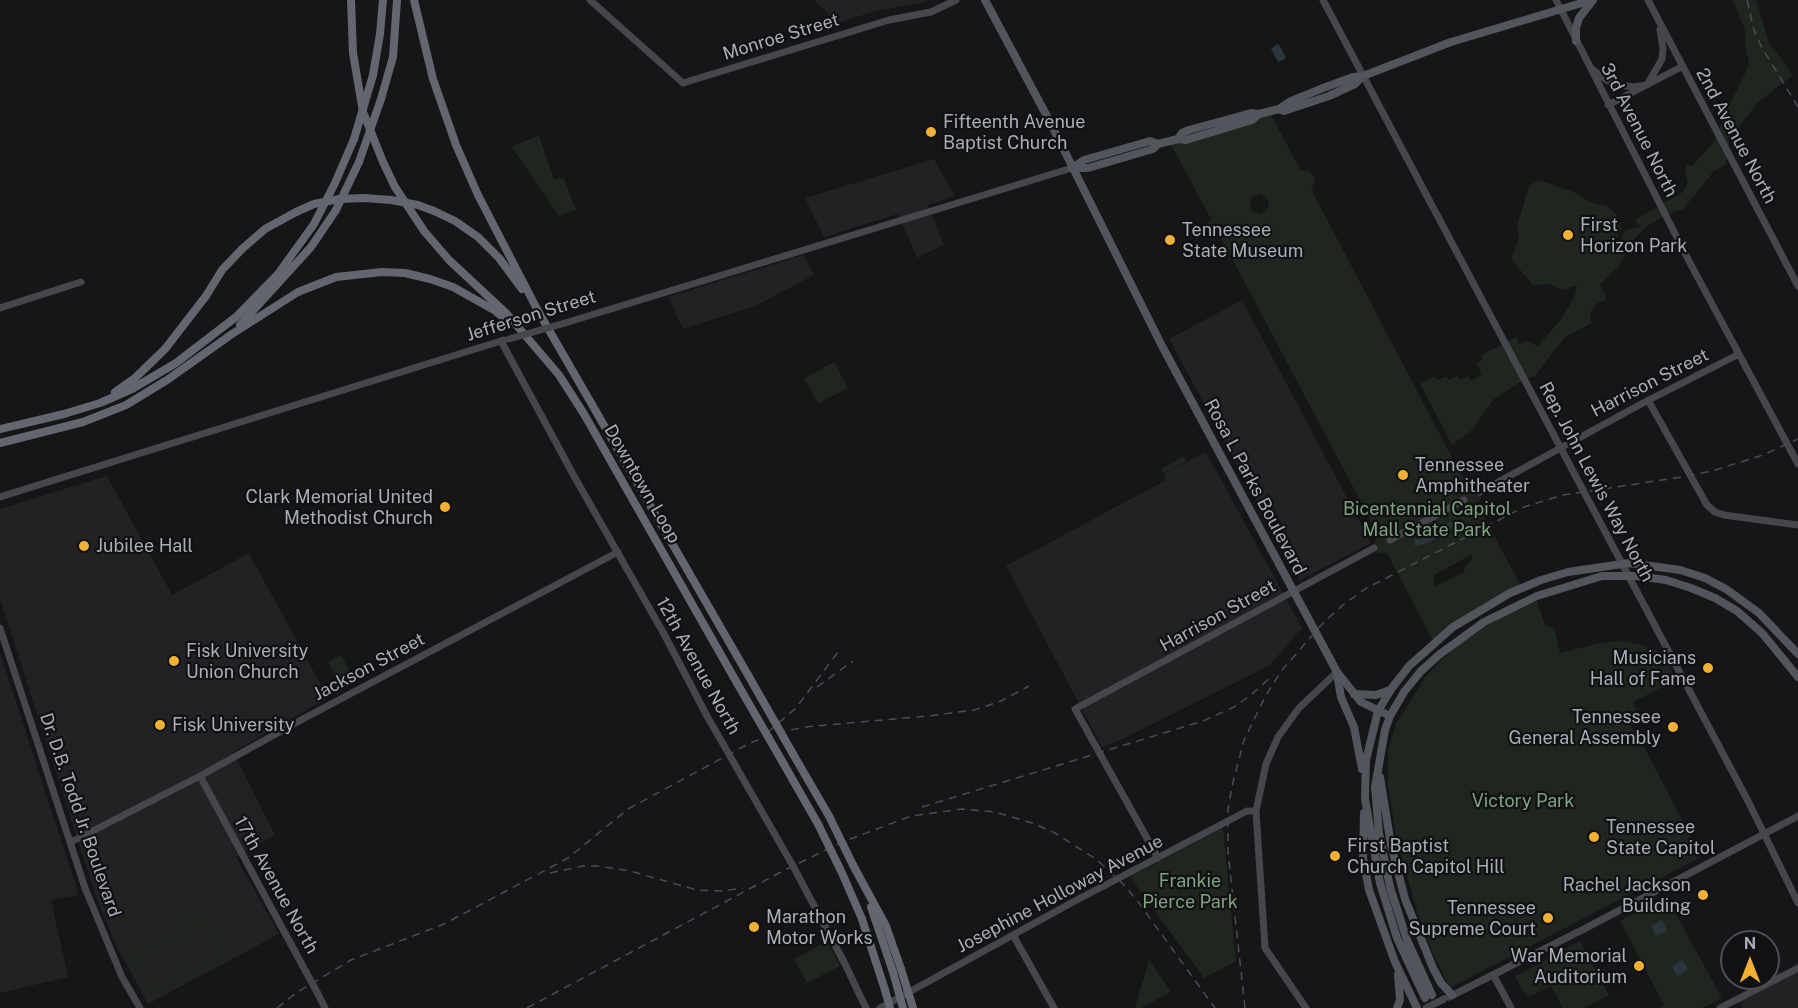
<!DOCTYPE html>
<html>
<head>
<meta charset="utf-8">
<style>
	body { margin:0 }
	#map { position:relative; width:1798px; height:1008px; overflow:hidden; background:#161618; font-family:"Public Sans",sans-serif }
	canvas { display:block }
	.north { position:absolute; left:1720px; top:930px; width:60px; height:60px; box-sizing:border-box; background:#111113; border:2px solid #4d4f55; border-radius:50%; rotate:0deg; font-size:16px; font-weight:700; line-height:24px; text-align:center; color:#a8adb8 }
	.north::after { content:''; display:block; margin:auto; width:21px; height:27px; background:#f2b134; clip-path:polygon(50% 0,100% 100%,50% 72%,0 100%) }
</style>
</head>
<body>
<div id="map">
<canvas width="1798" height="1008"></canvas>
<div class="north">N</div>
</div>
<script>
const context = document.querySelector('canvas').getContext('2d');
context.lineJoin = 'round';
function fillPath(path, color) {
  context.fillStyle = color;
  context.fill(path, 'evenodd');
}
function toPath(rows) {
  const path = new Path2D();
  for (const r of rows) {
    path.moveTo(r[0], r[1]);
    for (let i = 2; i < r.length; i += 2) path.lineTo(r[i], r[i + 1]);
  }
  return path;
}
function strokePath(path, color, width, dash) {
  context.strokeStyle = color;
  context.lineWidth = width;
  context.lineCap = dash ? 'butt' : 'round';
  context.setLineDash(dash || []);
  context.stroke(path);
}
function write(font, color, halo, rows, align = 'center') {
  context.font = font + ' "Public Sans",sans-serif';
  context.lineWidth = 4.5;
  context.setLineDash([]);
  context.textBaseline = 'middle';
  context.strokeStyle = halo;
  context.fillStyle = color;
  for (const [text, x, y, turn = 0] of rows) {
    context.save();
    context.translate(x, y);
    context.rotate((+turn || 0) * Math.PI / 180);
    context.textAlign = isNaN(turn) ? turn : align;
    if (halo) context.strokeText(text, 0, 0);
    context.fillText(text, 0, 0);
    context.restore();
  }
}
fillPath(toPath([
	[814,0,930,0,923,3,879,10,837,23],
	[934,159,955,196,928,205,944,245,917,258,898,214,824,237,805,198],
	[804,255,814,275,755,306,683,329,668,297],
	[1242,300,1371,543,1300,580,1169,339],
	[1206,452,1302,628,1269,666,1125,738,1102,747,1006,566,1166,480,1163,474],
	[107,476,172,595,249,553,328,698,233,752,275,835,236,857,279,934,148,1004,114,941,96,896,0,599,0,509],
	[0,653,79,895,51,900,68,977,0,993],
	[1798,971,1798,1008,1742,1008,1739,1002]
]), '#222225');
fillPath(toPath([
	[1733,0,1756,0,1770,46,1784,61,1792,76,1757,103,1730,139,1726,165,1714,171,1683,209,1663,216,1646,227,1635,238,1618,267,1600,284,1607,299,1598,303,1592,309,1590,316,1592,323,1565,337,1535,376,1525,379,1494,399,1472,430,1452,445,1420,384,1435,376,1438,380,1446,376,1449,380,1457,376,1460,380,1468,376,1471,381,1482,374,1476,363,1483,360,1481,355,1516,337,1519,344,1526,341,1538,346,1562,318,1574,297,1577,285,1563,290,1548,284,1533,285,1511,259,1519,239,1517,226,1529,186,1535,182,1542,181,1579,194,1589,202,1607,206,1616,214,1621,228,1613,246,1617,248,1625,230,1641,227,1635,220,1683,192,1688,182,1685,173,1687,164,1692,166,1715,141,1726,112,1744,76,1749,63,1745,44,1745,30],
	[1269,111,1301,171,1309,171,1314,176,1315,182,1311,189,1468,488,1476,488,1480,492,1481,499,1477,504,1522,588,1434,643,1387,553,1379,553,1375,549,1374,542,1379,536,1220,236,1213,236,1207,232,1206,225,1211,219,1169,141,1181,135],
	[1260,194,1267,198,1269,205,1266,211,1259,214,1252,210,1250,203,1253,197],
	[1472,554,1472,559,1465,567,1464,572,1434,587,1434,575],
	[539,136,554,180,563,177,576,210,559,216,511,146],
	[834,362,848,388,818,404,804,378],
	[1184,456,1187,461,1163,473,1161,469],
	[1537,601,1544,623,1555,630,1560,653,1596,644,1619,641,1639,644,1659,651,1668,663,1676,680,1633,702,1640,718,1628,724,1638,735,1701,857,1450,988,1436,960,1418,915,1398,845,1388,787,1388,750,1396,724,1425,677,1459,643,1493,621],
	[341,655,355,681,342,688,328,662],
	[1223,828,1236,961,1204,978,1130,877],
	[1666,896,1722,998,1702,1008,1659,1008,1664,1005,1620,921],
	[210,913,212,917,206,922,217,928,224,941,224,952,218,962,164,991,149,992,139,986,132,973,134,960,127,962,125,958],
	[200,926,209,928,217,936,219,948,214,958,162,986,153,987,143,982,137,969,143,955,192,928],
	[827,941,840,966,807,983,794,959],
	[1580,941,1609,995,1585,1008,1563,1008,1551,986,1529,997,1525,991,1523,992,1515,976],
	[1149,960,1171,992,1141,1008,1135,1008]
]), '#1e261f');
fillPath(toPath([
	[1277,44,1280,46,1285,56,1285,59,1278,62,1271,49],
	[1451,521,1454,527,1445,534,1425,544,1415,546,1414,540,1430,536],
	[1662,920,1667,931,1656,936,1651,926],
	[1683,960,1688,970,1677,976,1672,966]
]), '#2c353c');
strokePath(toPath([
	[590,0,683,83,889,20,931,12,956,0],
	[1323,0,1748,801,1798,903],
	[1556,0,1690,263,1798,464],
	[1648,0,1798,286],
	[1592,69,1605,79,1614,84,1633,87,1647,85,1662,59,1663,49,1660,29],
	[1608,105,1683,66],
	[0,308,81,282],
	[565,323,1072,168],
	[501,341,574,476,664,634,707,716,793,866,845,964,866,1008],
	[1648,400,1707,505,1715,512,1724,515,1798,525],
	[1480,492,1643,403,1739,354],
	[0,497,504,340],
	[1390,540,1464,500],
	[0,628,85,888,122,977,140,1008],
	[200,776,306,972],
	[71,842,200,776,301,720,618,552],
	[1158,858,1075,709,1374,548],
	[1013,935,1054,1008],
	[1494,976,1511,1008],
	[318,994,325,1008],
	[1449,997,1584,929,1798,816],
	[880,1008,1073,902,1247,811,1256,811],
	[1306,1008,1265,948,1256,811,1266,764,1278,737,1299,708,1337,672],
	[1720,1008,1798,968]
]), '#45474d', 7);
strokePath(toPath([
	[985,0,1049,120,1162,346,1337,672,1361,702,1390,716],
	[1576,41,1576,28,1579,18,1593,0],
	[1279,109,1284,111,1329,96,1355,84,1363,76],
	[1178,139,1182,133,1189,130,1251,113,1259,114,1279,109,1289,102,1323,88,1353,77,1363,76,1451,42,1592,0],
	[1072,168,1088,168,1153,149,1158,144,1178,139,1186,140,1252,120,1259,114],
	[1072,168,1084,160,1150,141,1158,144],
	[1337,674,1341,697,1354,727,1362,769],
	[1354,694,1376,695,1390,690],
	[1380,777,1391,845,1405,899,1433,968,1441,983,1452,995],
	[1364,813,1363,858,1369,890,1395,962,1417,1008],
	[1432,995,1407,940,1390,887,1379,833,1375,787,1385,730,1390,716,1404,692,1421,671,1440,654,1484,622,1537,596,1602,576,1637,576,1666,580,1691,588,1715,598,1737,611,1762,633,1798,677],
	[1425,998,1397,938,1380,883,1365,799,1366,760,1378,711,1392,688,1409,666,1453,627,1510,593,1541,580,1568,572,1629,563,1680,570,1705,578,1726,589,1759,613,1798,654],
	[1397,1008,1400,1000,1398,975]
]), '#53555c', 8);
strokePath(toPath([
	[351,0,353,53,363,112,383,162,395,187,424,231,449,260,507,314,559,375,584,414,737,683],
	[414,0,433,79,456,145,478,195,538,311,748,675],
	[373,75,380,34,383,0],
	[381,99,393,57,397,0],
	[434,211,455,221,478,237,499,258,522,289],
	[240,325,311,247,336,210,359,162],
	[115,392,135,378,165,349,206,296,222,270,242,249,265,229,296,212],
	[0,429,64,414,100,403,132,389,176,363,236,317,278,274,314,224,335,183,354,139],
	[0,443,83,422,126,405,167,380,232,334,298,292,336,277,382,272,405,273,430,279,453,287,494,310,506,320],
	[793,754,829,816],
	[782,761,818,824],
	[853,865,886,926,901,969],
	[871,907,893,972],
	[862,919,885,990]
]), '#63666e', 8);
strokePath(toPath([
	[1747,0,1754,30,1761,46,1798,107],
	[817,687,853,661],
	[768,732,796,708,838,652],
	[922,807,1203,721,1234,707,1252,694,1273,675],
	[550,873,583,866,598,866,630,871,697,890,721,891,743,888],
	[277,1008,296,993,351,960,444,924,557,864,568,858,628,809,750,743,781,732,805,727,928,716,974,710,1001,701,1029,686],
	[527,1008,779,873,840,843,911,816,962,809,995,812,1032,823,1055,833,1096,859,1123,884,1136,899,1215,1008],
	[1245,1008,1228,852,1228,809,1233,782,1244,740,1266,695,1282,670,1324,622,1343,605,1365,589,1524,507,1563,495,1682,477,1712,471,1763,455,1798,439]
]), '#4a4c52', 1.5, [8, 6]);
strokePath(toPath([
	[509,339,565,323],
	[306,972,318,994],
	[1426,1008,1444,999]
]), '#45474d', 7);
strokePath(toPath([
	[354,139,373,75],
	[359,162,381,99],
	[296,212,314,204,339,199,364,198,391,200,418,205,434,211],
	[748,675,793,754],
	[737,683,782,761],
	[829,816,853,865],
	[818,824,842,873,862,919],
	[901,969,913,1008],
	[893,972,903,1008],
	[885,990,890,1008]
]), '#63666e', 8);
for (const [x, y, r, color] of [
	[931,132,6,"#f2b134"],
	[1568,235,6,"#f2b134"],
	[1170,240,6,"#f2b134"],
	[1403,475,6,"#f2b134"],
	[445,507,6,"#f2b134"],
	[84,546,6,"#f2b134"],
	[174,661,6,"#f2b134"],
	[1708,668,6,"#f2b134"],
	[160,725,6,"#f2b134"],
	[1673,727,6,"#f2b134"],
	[1594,837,6,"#f2b134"],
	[1335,856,6,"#f2b134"],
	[1703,895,6,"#f2b134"],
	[1548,918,6,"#f2b134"],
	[754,927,6,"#f2b134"],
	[1639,966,6,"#f2b134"]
]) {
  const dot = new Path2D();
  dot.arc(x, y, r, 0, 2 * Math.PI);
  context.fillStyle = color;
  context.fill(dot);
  strokePath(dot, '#111113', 2);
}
write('18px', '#a8adb8', '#111113', [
	["Monroe Street",781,37,-17],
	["3rd Avenue North",1639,130,63],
	["2nd Avenue North",1736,136,62],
	["Jefferson Street",531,316,-17],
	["Harrison Street",1650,383,-27],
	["Rep. John Lewis Way North",1596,482,62],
	["Downtown Loop",642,484,60],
	["Rosa L Parks Boulevard",1255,487,62],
	["Harrison Street",1218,616,-29],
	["12th Avenue North",698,666,61],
	["Jackson Street",369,667,-28],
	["Dr. D.B. Todd Jr. Boulevard",80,815,71],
	["17th Avenue North",276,885,61],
	["Josephine Holloway Avenue",1060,894,-28]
]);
write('18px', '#a8adb8', '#111113', [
	["Fifteenth Avenue",943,122],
	["Baptist Church",943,143],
	["First",1580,225],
	["Horizon Park",1580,246],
	["Tennessee",1182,230],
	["State Museum",1182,251],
	["Tennessee",1415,465],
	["Amphitheater",1415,486],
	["Clark Memorial United",433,497,"right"],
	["Methodist Church",433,518,"right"],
	["Jubilee Hall",96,546],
	["Fisk University",186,651],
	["Union Church",186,672],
	["Musicians",1696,658,"right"],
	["Hall of Fame",1696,679,"right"],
	["Tennessee",1661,717,"right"],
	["General Assembly",1661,738,"right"],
	["Fisk University",172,725],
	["Tennessee",1606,827],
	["State Capitol",1606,848],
	["First Baptist",1347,846],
	["Church Capitol Hill",1347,867],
	["Rachel Jackson",1691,885,"right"],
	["Building",1691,906,"right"],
	["Tennessee",1536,908,"right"],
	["Supreme Court",1536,929,"right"],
	["Marathon",766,917],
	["Motor Works",766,938],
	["War Memorial",1627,956,"right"],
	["Auditorium",1627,977,"right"]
], 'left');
write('18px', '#7fa381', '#111113', [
	["Bicentennial Capitol",1427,509],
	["Mall State Park",1427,530],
	["Victory Park",1523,801],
	["Frankie",1190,881],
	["Pierce Park",1190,902]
]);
</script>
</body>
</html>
